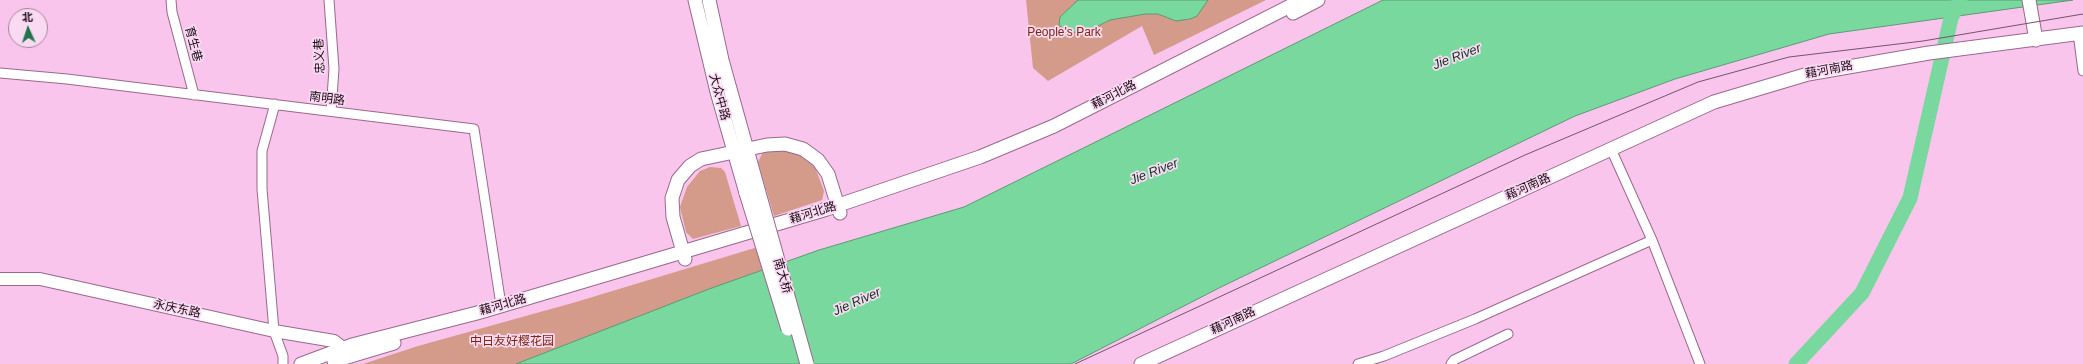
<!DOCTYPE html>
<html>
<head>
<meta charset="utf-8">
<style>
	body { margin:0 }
	#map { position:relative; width:2083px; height:364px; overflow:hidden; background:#fac5ec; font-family:Arial,"Noto Sans SC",sans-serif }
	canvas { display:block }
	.north { position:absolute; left:8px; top:8px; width:40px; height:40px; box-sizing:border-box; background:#fadaf2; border:1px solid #a0869a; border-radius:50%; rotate:357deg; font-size:11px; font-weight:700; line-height:16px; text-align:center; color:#1a0916 }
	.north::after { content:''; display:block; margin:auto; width:14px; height:18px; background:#1f7548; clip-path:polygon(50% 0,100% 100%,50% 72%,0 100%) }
</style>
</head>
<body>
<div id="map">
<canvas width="2083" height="364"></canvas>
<div class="north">北</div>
</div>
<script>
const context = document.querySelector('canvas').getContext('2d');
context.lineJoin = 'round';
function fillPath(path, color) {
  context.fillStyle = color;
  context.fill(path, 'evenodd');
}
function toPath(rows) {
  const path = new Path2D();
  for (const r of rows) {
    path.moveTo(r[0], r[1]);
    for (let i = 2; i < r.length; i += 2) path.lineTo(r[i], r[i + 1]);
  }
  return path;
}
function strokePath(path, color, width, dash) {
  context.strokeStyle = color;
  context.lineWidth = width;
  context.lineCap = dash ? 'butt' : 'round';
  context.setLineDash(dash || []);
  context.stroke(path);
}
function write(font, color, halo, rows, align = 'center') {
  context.font = font + ' Arial,"Noto Sans SC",sans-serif';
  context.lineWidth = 3.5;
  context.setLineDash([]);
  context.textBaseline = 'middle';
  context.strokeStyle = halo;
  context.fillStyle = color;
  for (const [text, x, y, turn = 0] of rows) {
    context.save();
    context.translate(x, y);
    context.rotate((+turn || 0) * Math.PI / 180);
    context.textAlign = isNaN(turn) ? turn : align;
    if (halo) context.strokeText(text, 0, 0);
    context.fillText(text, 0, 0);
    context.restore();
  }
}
fillPath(toPath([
	[1026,0,1266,0,1154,55,1142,26,1048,81,1033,68],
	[773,148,798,154,815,167,824,191,822,200,774,216,758,162,763,152],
	[710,167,721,168,725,172,741,226,693,239,686,232,680,207,687,187,700,171],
	[758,247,765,269,516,364,363,364,418,346,576,302]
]), '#d49a8a');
const water = toPath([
	[1078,0,1208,0,1197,16,1190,19,1176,21,1158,14,1145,14,1110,20,1092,29,1069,33,1059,25,1060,17,1078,0],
	[1383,0,2073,0,1829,34,1675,79,1575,116,1221,287,1071,364,516,364,709,289,819,250,964,207,1383,0]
]);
fillPath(water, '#79d89e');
strokePath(water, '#5c9a75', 1);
strokePath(toPath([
	[1796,364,1862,293,1910,198,1951,18,1960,0]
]), '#79d89e', 15);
const minor = toPath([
	[171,0,172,12,194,95],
	[329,0,334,69,331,111],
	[2078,33,2083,71],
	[0,73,67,79,474,129,501,305],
	[275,104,262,151,262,189,274,331,283,356,283,364],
	[1611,149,1652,240,1700,364],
	[1358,364,1384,356,1475,319,1652,240],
	[1451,364,1454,360,1508,334]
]);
const tertiary = toPath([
	[0,279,40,279,274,331,334,341,343,348,347,356]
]);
const secondary = toPath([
	[695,0,717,92,746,193],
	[709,0,722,60,758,189],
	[2029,0,2036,40],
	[1293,13,1318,0],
	[685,259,673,217,672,198,678,180,690,166,701,159,767,145,785,144,803,149,818,160,828,174,840,213],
	[334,361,394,343],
	[301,364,352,345,477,313,827,209,980,157,1054,126,1302,0],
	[1141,364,1714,102,1808,74,1929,53,2083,33]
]);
strokePath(minor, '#99698d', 11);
strokePath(tertiary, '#99698d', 14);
strokePath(secondary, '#99698d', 15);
strokePath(minor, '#fff', 9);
strokePath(tertiary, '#fff', 12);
strokePath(secondary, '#fff', 13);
strokePath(toPath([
	[1075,364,1525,155,1698,82,1789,57,1923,41,2083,14]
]), '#73546b', 1);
const secondaryBridge = toPath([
	[758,189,807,364],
	[746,193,788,329]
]);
strokePath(secondaryBridge, '#99698d', 15, []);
strokePath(secondaryBridge, '#fff', 13);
write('12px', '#7c2811', '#fadaf2', [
	["People's Park",1064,33],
	["中日友好樱花园",512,342]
]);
write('12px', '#1a0916', '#fadaf2', [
	["育生巷",193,44,75],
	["忠义巷",320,56,-92],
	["藉河南路",1829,70,-11],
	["藉河北路",1114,95,-27],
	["大众中路",719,97,75],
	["南明路",327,99,7],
	["藉河南路",1528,187,-24],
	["藉河北路",813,213,-17],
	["南大桥",782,276,74],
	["藉河北路",503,305,-16],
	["永庆东路",177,309,12],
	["藉河南路",1233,321,-25]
]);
write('italic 13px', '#0a341d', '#fadaf2', [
	["Jie River",1457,57,-21],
	["Jie River",1154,172,-21],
	["Jie River",857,302,-24]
]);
</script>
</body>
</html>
